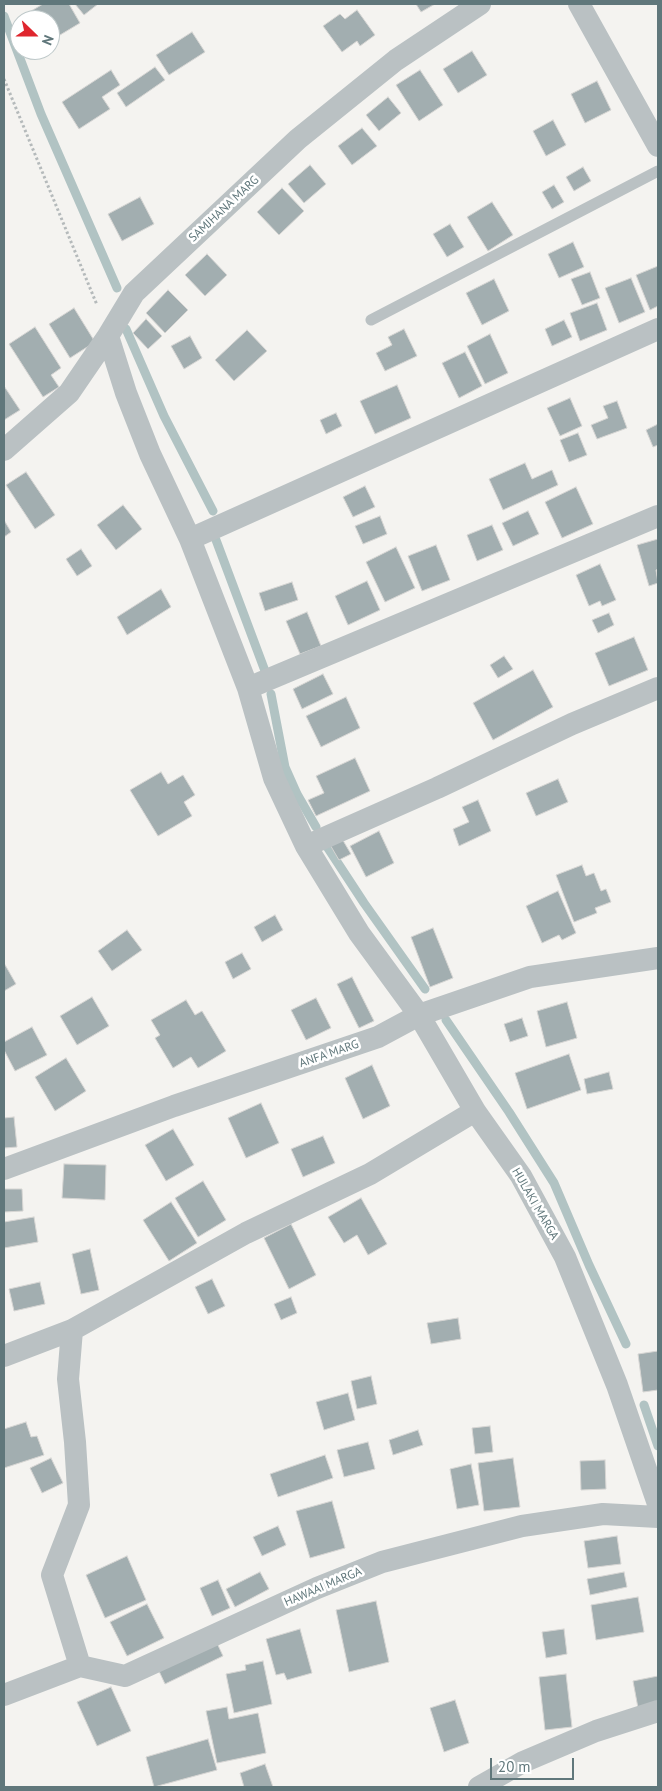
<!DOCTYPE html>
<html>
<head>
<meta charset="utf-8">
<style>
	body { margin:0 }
	#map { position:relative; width:662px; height:1791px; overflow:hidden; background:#f4f3f0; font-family:"PT Sans",sans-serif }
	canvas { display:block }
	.frame { position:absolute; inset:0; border:5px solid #60777b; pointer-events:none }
	.north { position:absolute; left:10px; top:10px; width:50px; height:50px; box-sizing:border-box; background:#fff; border:1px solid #bfc9ca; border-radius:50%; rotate:112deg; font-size:14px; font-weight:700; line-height:20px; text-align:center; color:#60777b }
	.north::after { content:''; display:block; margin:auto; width:18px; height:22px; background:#df262e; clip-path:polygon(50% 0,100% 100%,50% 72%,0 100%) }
	.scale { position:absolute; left:490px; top:1758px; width:84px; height:22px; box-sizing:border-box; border:2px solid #60777b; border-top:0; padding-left:6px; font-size:15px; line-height:18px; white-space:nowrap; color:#60777b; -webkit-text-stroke:4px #fff; paint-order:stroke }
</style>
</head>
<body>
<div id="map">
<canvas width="662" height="1791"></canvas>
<div class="frame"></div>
<div class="north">N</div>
<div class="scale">20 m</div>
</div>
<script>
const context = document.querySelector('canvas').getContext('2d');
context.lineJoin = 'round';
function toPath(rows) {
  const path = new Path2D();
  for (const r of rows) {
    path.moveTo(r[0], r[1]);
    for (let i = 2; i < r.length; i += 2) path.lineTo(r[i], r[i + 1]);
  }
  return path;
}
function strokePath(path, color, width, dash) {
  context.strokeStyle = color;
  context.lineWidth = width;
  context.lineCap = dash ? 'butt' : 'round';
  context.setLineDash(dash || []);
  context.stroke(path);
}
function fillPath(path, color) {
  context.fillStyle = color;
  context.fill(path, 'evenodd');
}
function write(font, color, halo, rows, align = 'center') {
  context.font = font + ' "PT Sans",sans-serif';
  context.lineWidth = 5;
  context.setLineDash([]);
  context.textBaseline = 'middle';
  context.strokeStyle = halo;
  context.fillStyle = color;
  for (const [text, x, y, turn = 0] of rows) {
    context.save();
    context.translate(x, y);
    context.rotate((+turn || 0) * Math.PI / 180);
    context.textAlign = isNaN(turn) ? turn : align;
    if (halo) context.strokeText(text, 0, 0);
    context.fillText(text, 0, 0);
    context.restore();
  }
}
strokePath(toPath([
	[4,16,41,114,117,288],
	[126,329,164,416,213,511],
	[216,540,265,671],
	[271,694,285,767,297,794,316,827],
	[324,842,364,903,425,989],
	[446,1020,509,1112,554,1183,589,1265,626,1344],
	[644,1405,658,1446]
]), '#b1c3c3', 9);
const building = toPath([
	[43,4,69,4,80,23,50,41,50,20,30,20,26,14,43,4],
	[75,4,98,4,84,15,75,4],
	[416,4,435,4,421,12,416,4],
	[357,10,375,35,360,46,357,41,342,52,323,26,340,14,345,19,357,10],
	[192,32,205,52,169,75,156,55,192,32],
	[472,51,487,75,458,93,443,69,472,51],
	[155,67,165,80,126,107,117,93,155,67],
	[111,70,120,85,102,97,110,109,79,129,62,102,111,70],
	[420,70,443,105,419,121,396,85,420,70],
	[597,81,611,110,585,123,571,94,597,81],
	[388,97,401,113,379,131,366,115,388,97],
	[553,120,566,145,546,156,533,131,553,120],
	[362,128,377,146,352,165,338,146,362,128],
	[310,165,326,184,304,203,288,184,310,165],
	[583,167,591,181,574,191,566,177,583,167],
	[554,185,564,202,552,209,542,192,554,185],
	[282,188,304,211,279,235,257,212,282,188],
	[140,197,154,224,122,241,108,214,140,197],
	[492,202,513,235,488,251,467,217,492,202],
	[450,224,464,247,447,257,433,234,450,224],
	[573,242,584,267,559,278,548,254,573,242],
	[207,254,227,275,205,296,185,275,207,254],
	[658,266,658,306,650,310,636,275,658,266],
	[590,272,600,298,582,305,571,279,590,272],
	[631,278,645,312,619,323,605,288,631,278],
	[494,279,509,311,482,325,466,293,494,279],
	[168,290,188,310,165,333,146,313,168,290],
	[597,303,607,330,580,341,570,313,597,303],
	[74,308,95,342,70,358,49,324,74,308],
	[146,319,162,336,148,349,133,333,146,319],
	[564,320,572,337,552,346,545,329,564,320],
	[35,327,61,368,51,375,59,387,43,397,9,344,35,327],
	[404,329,417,356,385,371,376,353,392,345,388,337,404,329],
	[247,330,267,351,234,381,215,360,247,330],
	[490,334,508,373,485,384,467,346,490,334],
	[190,336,202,358,184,369,171,346,190,336],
	[465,352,482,386,459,398,442,363,465,352],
	[397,385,411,418,375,434,360,401,397,385],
	[4,386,20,410,4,420,4,386],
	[570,398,582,426,560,436,547,408,570,398],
	[617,401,627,428,597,439,591,425,608,418,603,406,617,401],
	[336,413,342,426,326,434,320,420,336,413],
	[658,424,658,445,653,447,646,430,658,424],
	[578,433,587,455,569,462,560,440,578,433],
	[525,463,532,479,552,470,558,485,503,510,489,479,525,463],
	[26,472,55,515,35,529,6,485,26,472],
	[365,486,375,507,353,517,343,497,365,486],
	[576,487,593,524,562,538,545,502,576,487],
	[123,505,142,529,116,550,97,525,123,505],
	[528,511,539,534,513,546,502,523,528,511],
	[380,516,387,534,363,544,355,526,380,516],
	[4,520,11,532,4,537,4,520],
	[492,525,503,550,477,561,467,535,492,525],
	[658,539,658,569,656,570,658,583,649,586,637,545,658,539],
	[436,545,450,580,422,591,408,556,436,545],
	[396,547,415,588,385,602,366,562,396,547],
	[81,549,92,566,77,576,66,559,81,549],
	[600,564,616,600,602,606,600,601,589,606,576,575,600,564],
	[367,581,380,610,348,625,335,596,367,581],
	[292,582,298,600,265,611,259,593,292,582],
	[161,589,171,607,127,635,117,617,161,589],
	[307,612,321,646,300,654,286,621,307,612],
	[609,613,614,625,598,633,592,620,609,613],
	[634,637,648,670,609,686,595,653,634,637],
	[504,656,513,669,498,678,490,665,504,656],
	[533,670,553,707,493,740,473,703,533,670],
	[323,674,333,694,302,709,293,689,323,674],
	[346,697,360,728,321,747,306,716,346,697],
	[355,758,370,791,316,816,308,800,324,793,316,776,355,758],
	[161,772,168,784,183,775,195,795,184,802,192,816,158,836,130,790,161,772],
	[558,779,568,802,536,816,526,793,558,779],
	[478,800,491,831,459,846,453,829,469,822,462,807,478,800],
	[379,831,394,863,366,877,350,846,379,831],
	[341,837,351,854,339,860,329,843,341,837],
	[582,865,586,876,594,873,601,891,606,889,611,902,595,908,597,913,574,922,556,875,582,865],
	[558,891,576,933,562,940,559,935,542,943,526,906,558,891],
	[275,915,283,930,262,942,254,927,275,915],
	[433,928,453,978,430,987,411,937,433,928],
	[127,930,142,950,112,971,98,951,127,930],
	[242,953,251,969,233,979,225,962,242,953],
	[4,963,16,984,4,991,4,963],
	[352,977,374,1021,359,1028,337,984,352,977],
	[92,997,109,1026,77,1045,60,1016,92,997],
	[316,998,331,1028,306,1040,291,1010,316,998],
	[186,1000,195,1015,202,1011,226,1051,198,1068,191,1057,173,1068,155,1038,160,1035,151,1020,186,1000],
	[567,1002,577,1038,546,1047,537,1011,567,1002],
	[522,1018,528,1036,510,1042,504,1024,522,1018],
	[32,1027,47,1055,15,1071,4,1050,4,1042,32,1027],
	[569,1054,581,1090,527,1109,515,1073,569,1054],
	[66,1058,86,1091,55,1111,35,1077,66,1058],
	[372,1065,390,1106,363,1119,345,1078,372,1065],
	[609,1072,613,1089,587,1094,584,1079,609,1072],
	[261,1103,279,1143,246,1158,228,1118,261,1103],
	[14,1117,17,1147,4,1148,4,1118,14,1117],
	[173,1129,194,1165,166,1181,145,1145,173,1129],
	[323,1136,335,1163,303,1177,291,1149,323,1136],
	[64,1164,106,1165,105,1200,62,1198,64,1164],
	[203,1181,226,1220,198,1237,175,1198,203,1181],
	[4,1189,22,1189,23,1211,4,1212,4,1189],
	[361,1198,387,1244,368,1255,357,1235,344,1243,328,1217,361,1198],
	[171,1202,197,1243,169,1261,143,1220,171,1202],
	[34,1217,38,1242,4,1248,4,1222,34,1217],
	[291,1224,316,1275,289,1289,264,1238,291,1224],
	[90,1249,99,1290,81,1294,72,1254,90,1249],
	[212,1279,225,1306,208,1314,195,1287,212,1279],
	[40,1282,45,1304,14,1311,9,1289,40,1282],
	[291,1297,297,1313,281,1320,274,1304,291,1297],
	[458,1318,461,1339,431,1344,427,1323,458,1318],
	[658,1351,658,1390,643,1392,638,1354,658,1351],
	[371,1376,377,1404,357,1409,351,1381,371,1376],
	[348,1393,355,1420,324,1430,316,1402,348,1393],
	[26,1422,31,1437,37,1436,44,1455,4,1468,4,1429,26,1422],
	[490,1426,493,1452,475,1454,472,1428,490,1426],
	[418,1430,423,1445,393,1455,389,1440,418,1430],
	[368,1442,375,1469,344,1477,337,1450,368,1442],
	[325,1455,333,1478,278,1497,270,1474,325,1455],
	[51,1458,63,1483,42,1493,30,1468,51,1458],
	[513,1458,520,1507,484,1511,478,1463,513,1458],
	[605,1460,606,1489,581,1490,580,1461,605,1460],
	[471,1464,479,1505,457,1509,450,1469,471,1464],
	[332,1501,345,1548,310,1558,296,1511,332,1501],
	[278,1526,286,1545,262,1556,253,1537,278,1526],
	[617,1536,621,1564,588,1568,584,1541,617,1536],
	[127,1556,146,1600,105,1618,86,1575,127,1556],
	[260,1572,269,1589,235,1607,226,1589,260,1572],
	[624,1572,627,1587,590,1595,587,1579,624,1572],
	[218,1580,230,1608,212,1616,200,1588,218,1580],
	[638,1597,644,1632,596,1640,591,1605,638,1597],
	[376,1601,389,1662,349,1672,336,1610,376,1601],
	[147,1604,164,1638,127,1656,110,1622,147,1604],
	[300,1629,312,1673,287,1680,284,1673,276,1675,266,1639,300,1629],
	[564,1629,567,1654,546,1658,542,1632,564,1629],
	[216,1641,223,1656,165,1684,158,1669,216,1641],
	[263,1661,272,1704,234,1713,226,1674,246,1670,245,1665,263,1661],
	[566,1674,572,1727,545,1730,539,1677,566,1674],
	[658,1676,658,1704,638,1708,633,1681,658,1676],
	[111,1687,131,1731,97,1746,77,1702,111,1687],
	[455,1700,469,1743,444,1752,430,1708,455,1700],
	[227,1707,229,1719,258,1713,266,1753,217,1763,206,1711,227,1707],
	[208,1739,217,1770,154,1787,146,1757,208,1739],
	[265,1764,273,1787,244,1787,240,1773,265,1764]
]);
fillPath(building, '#a2aeb0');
strokePath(building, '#d6d5d3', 1);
strokePath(toPath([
	[4,79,97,305]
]), '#b5babb', 3, [2.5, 2.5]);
strokePath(toPath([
	[371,320,658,171]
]), '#bac1c3', 11);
strokePath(toPath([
	[579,4,658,146],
	[658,329,190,539,248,688,274,778,306,846,359,933,419,1015,475,1111,521,1176,565,1257,617,1385,658,1504],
	[108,336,126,393,150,454,190,539],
	[4,450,69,393,108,336,134,293,298,139,396,60,480,4],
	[248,688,658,516],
	[306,846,437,788,572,724,658,688],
	[4,1169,174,1106,378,1037,419,1015,530,977,658,958],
	[72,1330,68,1379,75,1442,79,1505,52,1575,80,1666],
	[4,1356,72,1330,246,1233,370,1174,475,1111],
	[4,1695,80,1666,125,1676,317,1588,382,1562,522,1526,603,1514,658,1517],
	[479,1787,523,1762,596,1731,658,1711]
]), '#bac1c3', 22);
write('12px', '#60777b', '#fff', [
	["SAMJHANA MARG",224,209,-43],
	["ANFA MARG",329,1054,-19],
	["HULAKI MARGA",535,1204,60],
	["HAWAAI MARGA",323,1587,-23]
]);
</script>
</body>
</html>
